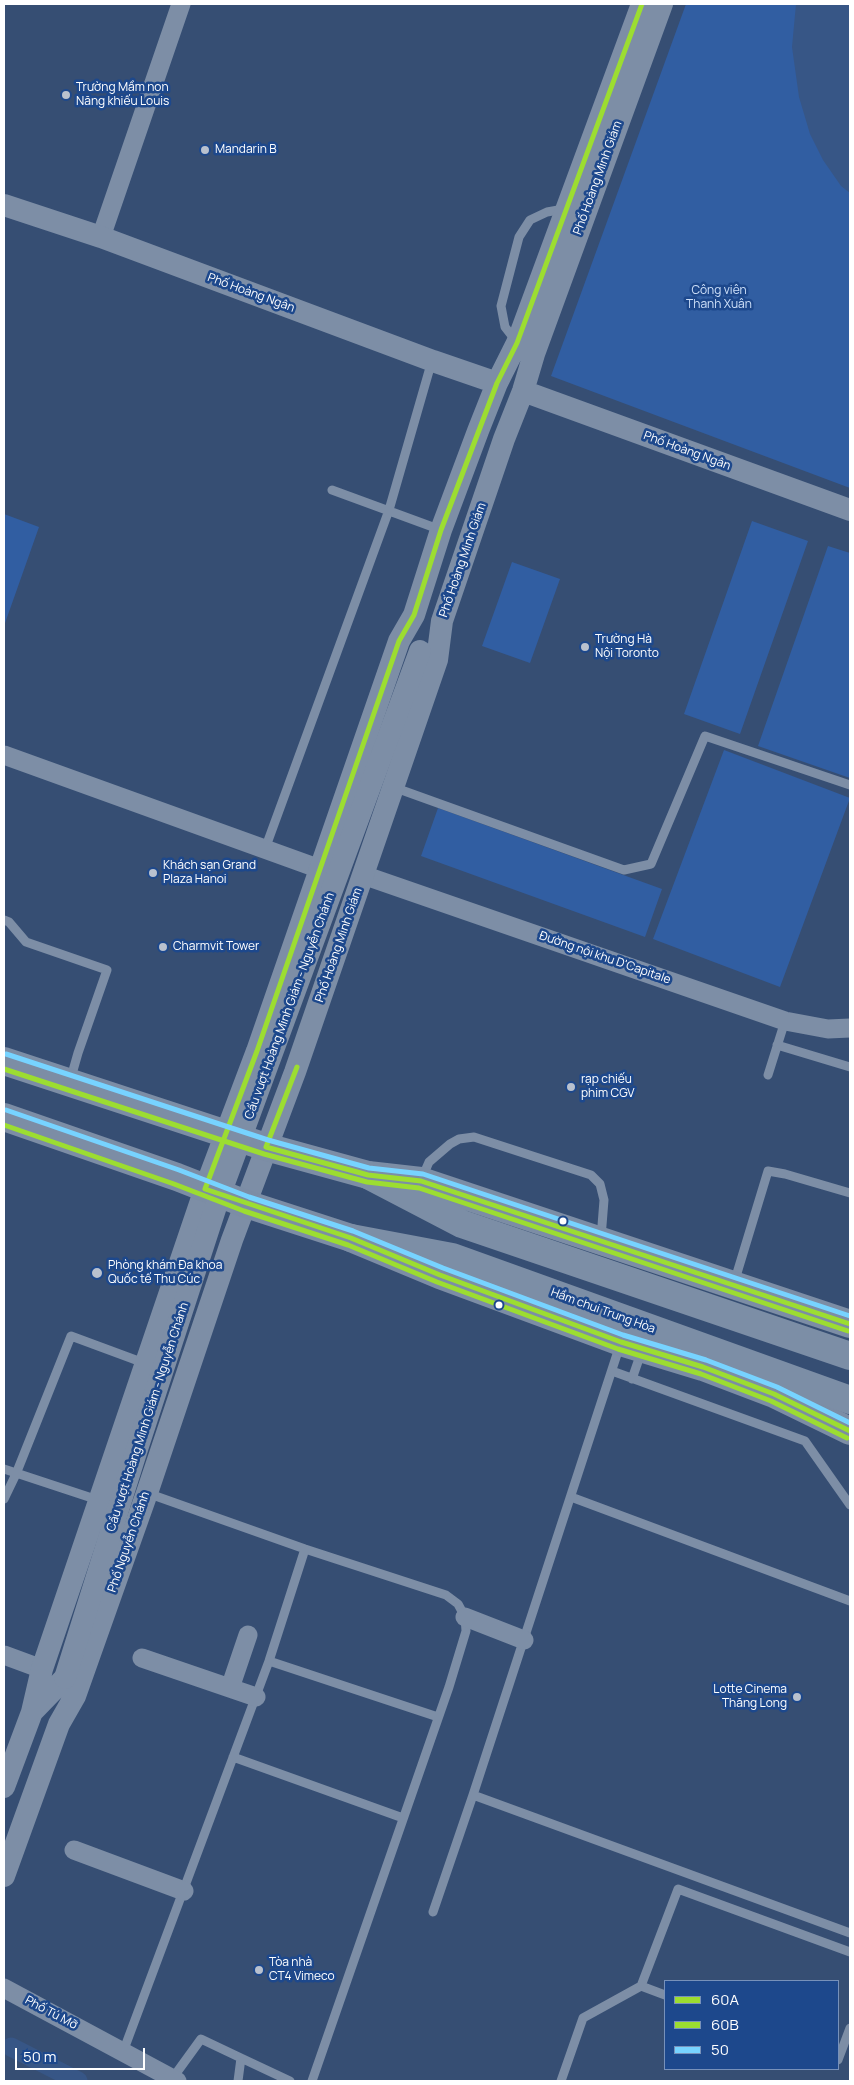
<!DOCTYPE html>
<html>
<head>
<meta charset="utf-8">
<style>
	body { margin:0 }
	#map { position:relative; width:854px; height:2085px; overflow:hidden; background:#364e73; font-family:Manrope,sans-serif }
	canvas { display:block }
	.frame { position:absolute; inset:0; border:5px solid #fff; pointer-events:none }
	.legend { position:absolute; left:664px; top:1980px; width:175px; height:90px; box-sizing:border-box; background:#1d488c; border:1px solid #7791ba; margin:0; padding:6px 9px; list-style:none; font-size:15px; color:#fff }
	.legend li { display:flex; align-items:center; gap:10px; height:25px }
	.legend b { width:25px; border:1px solid #7791ba }
	.scale { position:absolute; left:15px; top:2048px; width:130px; height:22px; box-sizing:border-box; border:2px solid #fff; border-top:0; padding-left:6px; font-size:15px; line-height:18px; white-space:nowrap; color:#fff; -webkit-text-stroke:4px #1d488c; paint-order:stroke }
</style>
</head>
<body>
<div id="map">
<canvas width="854" height="2085"></canvas>
<div class="frame"></div>
<ul class="legend">
<li><b style="height:6px;background:#9cdd31"></b>60A</li>
<li><b style="height:6px;background:#9cdd31"></b>60B</li>
<li><b style="height:6px;background:#77d3ff"></b>50</li>
</ul>
<div class="scale">50 m</div>
</div>
<script>
const context = document.querySelector('canvas').getContext('2d');
context.lineJoin = 'round';
function fillPath(path, color) {
  context.fillStyle = color;
  context.fill(path, 'evenodd');
}
function toPath(rows) {
  const path = new Path2D();
  for (const r of rows) {
    path.moveTo(r[0], r[1]);
    for (let i = 2; i < r.length; i += 2) path.lineTo(r[i], r[i + 1]);
  }
  return path;
}
function strokePath(path, color, width, dash) {
  context.strokeStyle = color;
  context.lineWidth = width;
  context.lineCap = dash ? 'butt' : 'round';
  context.setLineDash(dash || []);
  context.stroke(path);
}
function write(font, color, halo, rows, align = 'center') {
  context.font = font + ' Manrope,sans-serif';
  context.lineWidth = 5;
  context.setLineDash([]);
  context.textBaseline = 'middle';
  context.strokeStyle = halo;
  context.fillStyle = color;
  for (const [text, x, y, turn = 0] of rows) {
    context.save();
    context.translate(x, y);
    context.rotate((+turn || 0) * Math.PI / 180);
    context.textAlign = isNaN(turn) ? turn : align;
    if (halo) context.strokeText(text, 0, 0);
    context.fillText(text, 0, 0);
    context.restore();
  }
}
fillPath(toPath([
	[686,4,850,4,850,488,551,376],
	[4,514,39,527,4,626],
	[752,521,808,541,740,734,684,714],
	[828,546,850,553,850,778,758,746],
	[512,562,560,579,530,663,482,646],
	[724,750,850,798,780,987,653,939],
	[438,808,662,889,645,937,421,856]
]), '#315ea2');
fillPath(toPath([
	[796,4,850,4,850,193,841,186,823,160,810,134,799,97,792,47]
]), '#375686');
strokePath(toPath([
	[11,2047,78,2081]
]), '#375686', 19);
strokePath(toPath([
	[516,341,505,327,501,306,519,237,530,220,547,212,564,209],
	[332,490,441,530],
	[393,787,624,870,651,864,705,736,850,785],
	[265,849,389,510,429,371],
	[4,920,9,922,26,942,107,970,78,1053,70,1081],
	[777,1045,850,1067],
	[768,1075,785,1021],
	[422,1178,429,1162,450,1144,459,1139,474,1137,591,1175,600,1184,604,1200,601,1238],
	[734,1283,768,1171,785,1174,850,1193],
	[612,1371,805,1441,850,1505],
	[632,1379,642,1350],
	[4,1469,98,1500],
	[147,1493,305,1549,446,1595,458,1604,465,1617,466,1631,449,1687,312,2081],
	[571,1497,850,1601],
	[4,1499,16,1474,71,1336,144,1363],
	[269,1661,438,1717],
	[233,1757,403,1818],
	[473,1795,850,1933],
	[433,1912,473,1795,620,1345],
	[641,1986,665,1995],
	[123,2052,269,1661,305,1549],
	[241,2058,290,2081],
	[838,2060,850,2028],
	[172,2079,201,2039,241,2058,238,2081],
	[561,2081,583,2018,641,1986,678,1889,850,1952]
]), '#7d8ea6', 9);
strokePath(toPath([
	[101,237,181,4],
	[4,755,320,869],
	[363,875,785,1021,828,1029,850,1028],
	[465,1617,524,1640],
	[4,1655,42,1669],
	[142,1658,256,1697],
	[230,1688,248,1635],
	[74,1850,184,1891],
	[4,1988,177,2081]
]), '#7d8ea6', 19);
strokePath(toPath([
	[4,205,101,237,433,361,497,383],
	[523,391,850,510],
	[32,1712,65,1678],
	[4,1787,32,1712,42,1669,205,1189,257,1051,399,641,414,615,441,530,478,431,497,383,517,343,642,4],
	[4,1876,59,1724,75,1696,147,1493,232,1240,295,1072,437,660,442,621,504,439,523,391,534,354,662,4]
]), '#7d8ea6', 22);
strokePath(toPath([
	[4,1061,266,1147,368,1175,421,1181,850,1324],
	[4,1117,177,1177,246,1204,351,1238,440,1275,621,1342,703,1367,774,1394,850,1431]
]), '#7c8da5', 28);
strokePath(toPath([
	[368,1175,462,1224,850,1356],
	[351,1238,452,1257,850,1400]
]), '#7c8ea6', 28);
strokePath(toPath([
	[65,1678,138,1446,219,1197,420,651]
]), '#7d8ea6', 22);
strokePath(toPath([
	[642,4,517,343,497,383,441,530,414,615,399,641,257,1051,205,1189,351,1238,440,1275,621,1342,703,1367,774,1394,850,1431],
	[297,1067,266,1147,368,1175,421,1181,850,1324]
]), '#9cdd31', 5);
strokePath(toPath([
	[4,1069,264,1154,367,1182,419,1188,848,1331],
	[4,1125,174,1184,244,1211,348,1245,437,1282,618,1349,701,1374,771,1401,847,1438]
]), '#9cdd31', 5);
strokePath(toPath([
	[6,1054,268,1140,369,1168,423,1174,850,1316],
	[6,1110,179,1170,249,1197,353,1231,443,1268,623,1335,706,1360,777,1387,850,1423]
]), '#77d3ff', 5);
for (const [x, y, r, color] of [
	[66,95,5,"#b9c1ce"],
	[205,150,5,"#b9c1ce"],
	[585,647,5,"#b9c1ce"],
	[153,873,5,"#b9c1ce"],
	[163,947,5,"#b9c1ce"],
	[571,1087,5,"#b9c1ce"],
	[563,1221,4.5,"#fff"],
	[97,1273,6,"#b9c1ce"],
	[499,1305,4.5,"#fff"],
	[797,1697,5,"#b9c1ce"],
	[259,1970,5,"#b9c1ce"]
]) {
  const dot = new Path2D();
  dot.arc(x, y, r, 0, 2 * Math.PI);
  context.fillStyle = color;
  context.fill(dot);
  strokePath(dot, '#1d488c', 2);
}
write('12px', '#fff', '#1d488c', [
	["Trường Mầm non",76,88],
	["Năng khiếu Louis",76,102],
	["Mandarin B",215,150],
	["Trường Hà",595,640],
	["Nội Toronto",595,654],
	["Khách sạn Grand",163,866],
	["Plaza Hanoi",163,880],
	["Charmvit Tower",173,947],
	["rạp chiếu",581,1080],
	["phim CGV",581,1094],
	["Phòng khám Đa khoa",108,1266],
	["Quốc tế Thu Cúc",108,1280],
	["Lotte Cinema",787,1690,"right"],
	["Thăng Long",787,1704,"right"],
	["Tòa nhà",269,1963],
	["CT4 Vimeco",269,1977]
], 'left');
write('12px', '#fff', '#1d488c', [
	["Phố Hoàng Minh Giám",598,178,-70],
	["Phố Hoàng Ngân",251,293,20],
	["Phố Hoàng Ngân",687,451,20],
	["Phố Hoàng Minh Giám",463,560,-71],
	["Phố Hoàng Minh Giám",339,945,-71],
	["Đường nội khu D'Capitale",605,958,19],
	["Cầu vượt Hoàng Minh Giám - Nguyễn Chánh",290,1006,-70],
	["Hầm chui Trung Hòa",603,1311,20],
	["Cầu vượt Hoàng Minh Giám - Nguyễn Chánh",148,1417,-72],
	["Phố Nguyễn Chánh",129,1542,-71],
	["Phố Tú Mỡ",51,2013,28]
]);
write('12px', '#cee0f9', '#1d488c', [
	["Công viên",719,291],
	["Thanh Xuân",719,305]
]);
</script>
</body>
</html>
